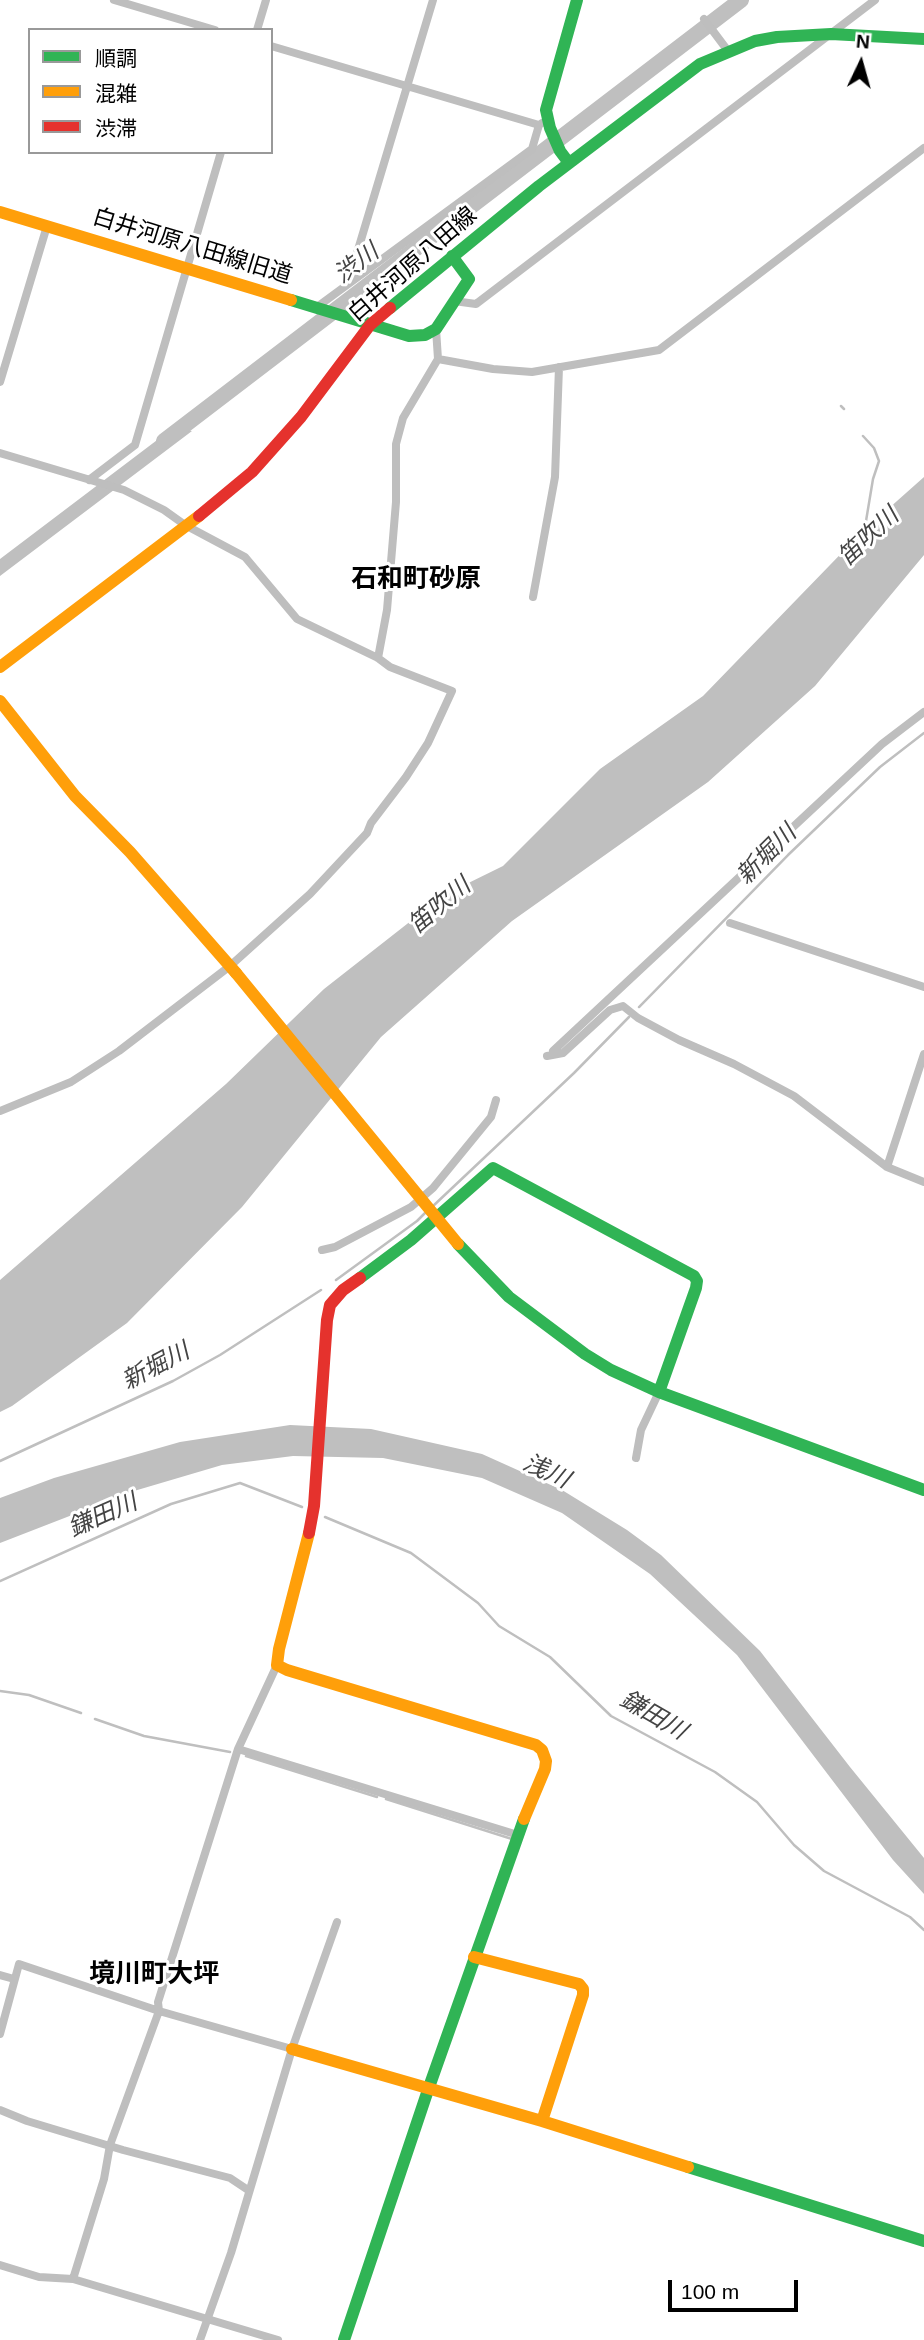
<!DOCTYPE html>
<html>
<head>
<meta charset="utf-8">
<style>
	body { margin:0 }
	#map { position:relative; width:924px; height:2340px; overflow:hidden; background:#fff; font-family:Arial,"Noto Sans JP",sans-serif }
	canvas { display:block }
	.legend { position:absolute; left:28px; top:28px; width:245px; height:126px; box-sizing:border-box; background:#fff; border:2px solid #999; margin:0; padding:9px 12px; list-style:none; font-size:21px; color:#000 }
	.legend li { display:flex; align-items:center; gap:14px; height:35px }
	.legend b { width:35px; border:2px solid #999 }
	.north { position:absolute; left:826px; top:28px; width:70px; height:70px; -webkit-text-stroke:5px #fff; paint-order:stroke; rotate:5deg; font-size:19px; font-weight:700; line-height:28px; text-align:center; color:#000 }
	.north::after { content:''; display:block; margin:auto; width:24px; height:32px; background:#000; clip-path:polygon(50% 0,100% 100%,50% 72%,0 100%) }
	.scale { position:absolute; left:668px; top:2280px; width:130px; height:32px; box-sizing:border-box; border:4px solid #000; border-top:0; padding-left:9px; font-size:21px; line-height:24px; white-space:nowrap; color:#000; -webkit-text-stroke:5px #fff; paint-order:stroke }
</style>
</head>
<body>
<div id="map">
<canvas width="924" height="2340"></canvas>
<ul class="legend">
<li><b style="height:9px;background:#30b455"></b>順調</li>
<li><b style="height:9px;background:#ff9f0a"></b>混雑</li>
<li><b style="height:9px;background:#e5322d"></b>渋滞</li>
</ul>
<div class="north">N</div>
<div class="scale">100 m</div>
</div>
<script>
const context = document.querySelector('canvas').getContext('2d');
context.lineJoin = 'round';
function fillPath(path, color) {
  context.fillStyle = color;
  context.fill(path, 'evenodd');
}
function toPath(rows) {
  const path = new Path2D();
  for (const r of rows) {
    path.moveTo(r[0], r[1]);
    for (let i = 2; i < r.length; i += 2) path.lineTo(r[i], r[i + 1]);
  }
  return path;
}
function strokePath(path, color, width, dash) {
  context.strokeStyle = color;
  context.lineWidth = width;
  context.lineCap = dash ? 'butt' : 'round';
  context.setLineDash(dash || []);
  context.stroke(path);
}
function write(font, color, halo, rows, align = 'center') {
  context.font = font + ' Arial,"Noto Sans JP",sans-serif';
  context.lineWidth = 6;
  context.setLineDash([]);
  context.textBaseline = 'middle';
  context.strokeStyle = halo;
  context.fillStyle = color;
  for (const [text, x, y, turn = 0] of rows) {
    context.save();
    context.translate(x, y);
    context.rotate((+turn || 0) * Math.PI / 180);
    context.textAlign = isNaN(turn) ? turn : align;
    if (halo) context.strokeText(text, 0, 0);
    context.fillText(text, 0, 0);
    context.restore();
  }
}
fillPath(toPath([
	[173,428,192,431,0,576,0,559],
	[924,477,924,555,815,686,708,782,512,921,381,1037,242,1207,127,1323,12,1406,0,1412,0,1280,226,1084,324,989,444,895,503,866,600,769,703,696,861,533],
	[290,1425,371,1429,482,1454,562,1490,627,1530,661,1555,760,1651,850,1767,924,1858,924,1894,893,1860,737,1655,650,1574,562,1513,482,1478,383,1458,293,1456,222,1465,134,1491,0,1543,0,1498,54,1478,180,1442]
]), '#bfbfbf');
strokePath(toPath([
	[841,406,844,409],
	[863,436,874,448,879,461,873,479,864,533],
	[639,1007,788,855,880,767,924,733],
	[432,1207,574,1073,629,1017],
	[336,1280,417,1221,427,1211],
	[0,1461,173,1381,220,1355,321,1290],
	[325,1517,411,1553,478,1603,499,1626,550,1657,611,1716,715,1772,757,1802,794,1845,824,1871,910,1917,924,1930],
	[0,1581,171,1504,240,1483,302,1507],
	[0,1691,29,1695,81,1713],
	[95,1719,144,1736,230,1752],
	[246,1756,377,1797],
	[386,1799,512,1839]
]), '#bfbfbf', 2.5);
strokePath(toPath([
	[164,441,741,0]
]), '#bfbfbf', 16);
strokePath(toPath([
	[114,0,215,30],
	[704,19,728,51],
	[257,30,266,0],
	[271,46,539,125,542,123],
	[348,283,433,0],
	[454,301,476,304,875,0],
	[317,307,532,149,539,125],
	[438,359,493,369,532,372,659,350,924,148],
	[0,382,47,226],
	[0,453,124,490,164,510,185,525,245,557,297,619,378,658,390,667,452,691,428,743,406,777,371,823,367,833,310,894,230,966,119,1051,71,1082,0,1111],
	[89,480,135,445,221,152],
	[533,597,555,477,559,367],
	[378,658,387,610,396,502,396,444,403,418,438,359,436,329],
	[730,923,924,987],
	[553,1051,882,744,924,712],
	[547,1056,563,1053,610,1010,623,1006,638,1018,679,1040,734,1064,794,1096,887,1167,924,1182],
	[887,1167,924,1054],
	[322,1250,335,1247,411,1207,433,1188,491,1117,496,1100],
	[636,1458,641,1430,659,1392],
	[238,1749,518,1835],
	[0,1975,14,1979],
	[0,2034,19,1964,159,2011,292,2049],
	[0,2110,27,2121,123,2150,230,2178,248,2190],
	[0,2265,39,2277,73,2279,278,2340],
	[73,2279,104,2179,110,2145,159,2011,158,2002,238,1749,277,1665],
	[200,2340,231,2253,292,2049,337,1922]
]), '#bebebe', 8);
strokePath(toPath([
	[569,163,560,151,550,128,546,110,577,0],
	[291,300,409,336,425,335,436,329,469,279,452,256],
	[390,308,539,186,700,64,755,41,777,37,831,34,924,39],
	[458,1244,509,1297,585,1354,611,1370,659,1392,924,1490],
	[360,1278,411,1240,493,1168,694,1276,697,1281,696,1288,659,1392],
	[688,2167,924,2241],
	[344,2340,428,2090,524,1819]
]), '#30b455', 12);
strokePath(toPath([
	[0,212,291,300],
	[0,667,199,516],
	[0,701,75,796,130,852,236,973],
	[309,1533,279,1649,277,1665,287,1670,536,1745,542,1750,546,1761,545,1769,524,1819],
	[474,1957,579,1984,583,1989,583,1995,542,2121],
	[292,2049,542,2121,688,2167]
]), '#ff9f0a', 12);
strokePath(toPath([
	[199,516,252,472,301,417,370,325,390,308],
	[309,1533,314,1506,327,1320,330,1305,343,1290,360,1278]
]), '#e5322d', 12);
strokePath(toPath([
	[236,973,458,1244]
]), '#ff9f0a', 12);
write('23px', '#000', '#fff', [
	["白井河原八田線旧道",192,247,17],
	["白井河原八田線",413,265,-41]
]);
write('italic 24px', '#444', '#fff', [
	["渋川",357,264,-37],
	["笛吹川",869,537,-43],
	["新堀川",767,855,-45],
	["笛吹川",440,906,-40],
	["新堀川",156,1367,-28],
	["浅川",546,1472,25],
	["鎌田川",103,1516,-24],
	["鎌田川",653,1716,30]
]);
write('bold 26px', '#000', '#fff', [
	["石和町砂原",416,580],
	["境川町大坪",154,1975]
]);
</script>
</body>
</html>
